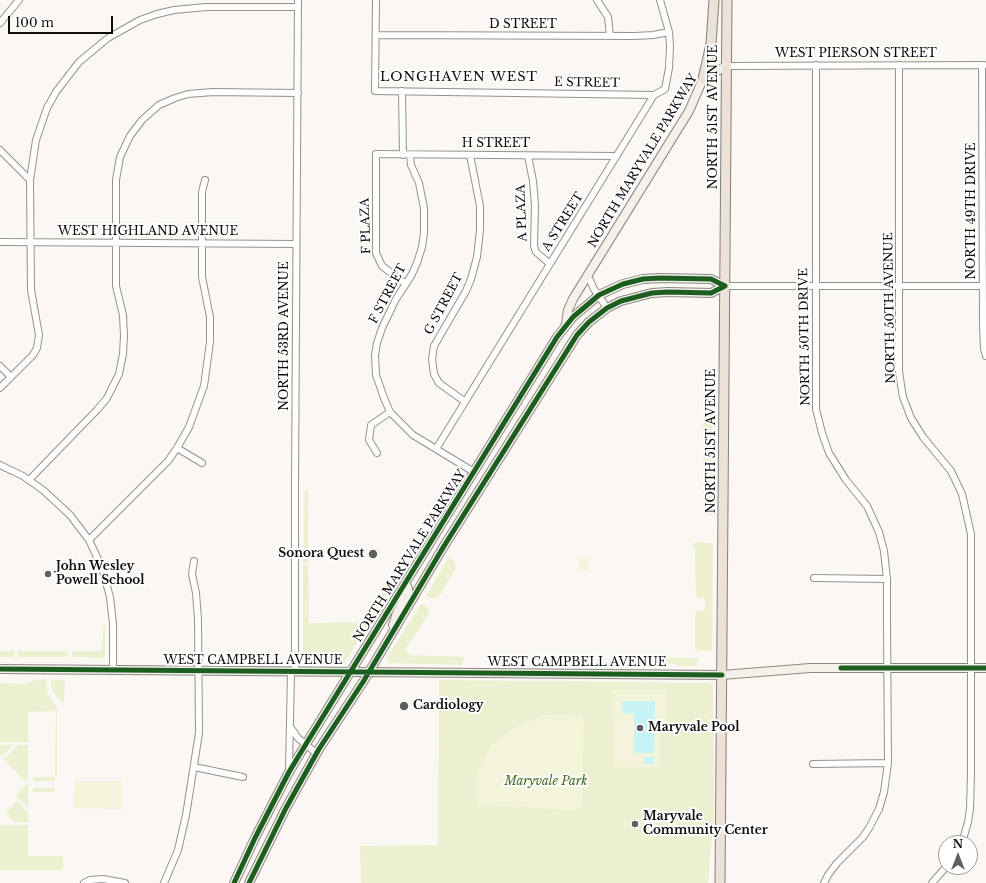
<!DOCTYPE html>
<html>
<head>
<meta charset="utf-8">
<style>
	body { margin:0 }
	#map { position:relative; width:986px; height:883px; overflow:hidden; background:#fbf7f2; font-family:"Libre Baskerville",serif }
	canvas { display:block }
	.north { position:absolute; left:938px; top:835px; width:40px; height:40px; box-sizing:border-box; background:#fff; border:1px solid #9e9e9e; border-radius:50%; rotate:0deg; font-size:11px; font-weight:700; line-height:16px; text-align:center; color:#0d0d0d }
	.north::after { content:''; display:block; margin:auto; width:14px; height:18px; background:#605f5d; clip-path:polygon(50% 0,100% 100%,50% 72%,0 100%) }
	.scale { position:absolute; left:8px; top:16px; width:105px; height:18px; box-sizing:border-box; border:2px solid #0d0d0d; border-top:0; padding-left:5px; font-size:12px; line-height:14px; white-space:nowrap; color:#0d0d0d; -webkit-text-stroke:3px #fff; paint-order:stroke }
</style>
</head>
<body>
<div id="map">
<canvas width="986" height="883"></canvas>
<div class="north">N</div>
<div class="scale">100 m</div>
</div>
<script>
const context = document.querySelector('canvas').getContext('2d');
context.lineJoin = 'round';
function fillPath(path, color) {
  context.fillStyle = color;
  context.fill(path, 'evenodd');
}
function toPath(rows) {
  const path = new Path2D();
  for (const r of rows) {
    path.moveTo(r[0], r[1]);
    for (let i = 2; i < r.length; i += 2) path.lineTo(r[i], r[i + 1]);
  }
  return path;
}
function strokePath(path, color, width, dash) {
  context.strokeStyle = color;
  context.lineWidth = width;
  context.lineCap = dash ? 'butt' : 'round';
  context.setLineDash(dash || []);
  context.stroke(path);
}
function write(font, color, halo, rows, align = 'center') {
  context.font = font + ' "Libre Baskerville",serif';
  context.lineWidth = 4;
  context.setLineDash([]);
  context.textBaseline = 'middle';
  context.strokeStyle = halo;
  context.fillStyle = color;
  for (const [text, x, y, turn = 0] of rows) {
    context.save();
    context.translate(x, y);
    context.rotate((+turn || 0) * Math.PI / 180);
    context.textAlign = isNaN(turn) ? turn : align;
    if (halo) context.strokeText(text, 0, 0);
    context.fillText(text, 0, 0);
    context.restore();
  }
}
fillPath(toPath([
	[703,420,712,420,713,515,703,515],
	[308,489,308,563,303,563,305,491],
	[700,542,713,543,712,651,698,650,698,652,695,651,695,613,698,611,705,611,705,599,697,598,696,595,695,552,696,550,692,544],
	[449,557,454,561,456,568,438,598,434,599,426,596],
	[303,565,308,565,309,623,360,622,387,578,394,583,344,663,308,663,303,659],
	[421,604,428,608,429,614,405,650,411,655,464,657,462,665,390,663,388,662,387,657],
	[105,626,105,656,104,658,72,657,72,651,102,651,103,627],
	[0,651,14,651,14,657,0,657],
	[18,651,68,651,68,657,18,657],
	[622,657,698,658,697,666,677,666,677,664,669,664,669,666,617,666,618,660],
	[46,679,47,692,50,698,57,707,58,711,28,712,28,742,0,742,0,683,23,684,36,680],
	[51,680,65,680,64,701,62,702,52,691],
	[439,680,710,683,713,685,714,813,708,883,361,883,360,846,438,845],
	[56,712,57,712,57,776,55,776],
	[0,745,14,745,2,756,0,755],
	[18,745,28,745,28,781,24,781,4,759],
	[33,777,54,777,54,781,33,781],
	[27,784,28,784,28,808,16,795],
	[33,788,54,788,54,792,33,792],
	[17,801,28,813,28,822,14,822,5,813],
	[0,825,28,825,28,856,63,856,63,870,0,870]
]), '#ecf0d1');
fillPath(toPath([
	[579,557,589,557,588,571,579,571],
	[613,690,666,690,665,714,667,715,667,723,665,723,665,730,660,730,660,767,614,767],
	[544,715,583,716,582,806,577,810,477,805,477,775,490,747,515,727],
	[75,781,122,781,122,809,74,808]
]), '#f4f4db');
fillPath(toPath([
	[622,701,655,701,654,753,634,753,634,714,622,713],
	[644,757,654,757,654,764,644,764]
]), '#c6f3f6');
const street = toPath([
	[376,0,375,91,654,95],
	[597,0,608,17,610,36],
	[0,23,19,0],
	[376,35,635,36,653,35,669,32],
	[816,65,816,409,822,433,829,453,846,480,867,506,879,532,884,551,887,579,887,621,888,763,884,792,879,809,869,828,863,837,837,863,828,875,824,883],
	[899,65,899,371,901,385,903,397,911,418,923,437,951,471,962,494,971,534,971,774,970,809,968,822,964,836,960,843],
	[982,65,983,325,984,349,986,356],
	[726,66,984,65],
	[402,91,403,155],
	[0,150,30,180,31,290,39,335,37,348,33,355,0,388],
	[410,155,411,165,419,183,424,208,424,233,422,247,417,263,411,276,396,299,382,328,377,343,375,355,376,375,384,398,390,412,413,435,474,472],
	[528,156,533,181,535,205,534,246,536,252,550,264],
	[30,180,36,140,47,108,56,92,79,62,108,38,140,20,157,14,174,10,206,7,298,7],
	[0,242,296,244],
	[588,276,594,289,607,308],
	[406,284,382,266,376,253,376,154,616,156],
	[725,286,982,286],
	[0,366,11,377],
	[464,401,439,383,434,374,432,359,434,346,466,291,471,279,477,257,480,230,480,206,470,155],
	[177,448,202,463],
	[436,449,654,95,665,89,669,68,670,46,669,32,660,0],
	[377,453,369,440,371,425,390,412],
	[0,465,23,476,43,490,70,515,89,540,102,568,110,597,113,624,113,670],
	[29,480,97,410,107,398,119,374,123,354,124,336,123,315,116,286,116,180,120,157,130,136,142,120,159,105,175,98,188,94,213,92,298,93],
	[89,540,168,461,177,448,189,427,204,386,210,342,210,317,202,277,202,192,205,180],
	[814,578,887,579],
	[295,672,295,485,298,0],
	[291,728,298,738,316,753],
	[813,764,888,763],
	[194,767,243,777],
	[289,770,291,672],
	[84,883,90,880,103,879,125,883],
	[164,883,178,850,186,815,199,733,198,619,196,593,192,574,194,561],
	[932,883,946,867]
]);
const secondary = toPath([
	[566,324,568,310,573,299,689,111,703,79,726,66],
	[393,625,397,613,408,593,408,588,405,583],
	[0,669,722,675,810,668,986,668],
	[234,883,255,838,289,772,306,744,557,337,573,317,599,295,623,284,643,279,660,278,711,279,725,286],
	[249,883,286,808,319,749,363,682,444,546,577,335,589,322,607,308,621,301,652,293,668,292,711,293,725,286]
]);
const primary = toPath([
	[703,79,711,44,714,0],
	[720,883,727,0]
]);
strokePath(street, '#949290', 8);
strokePath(secondary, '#8b8987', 10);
strokePath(primary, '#81807d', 11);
strokePath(street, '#fefefd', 6);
strokePath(secondary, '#f5f0ea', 8);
strokePath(primary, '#ede2d8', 9);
strokePath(toPath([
	[841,668,986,668],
	[0,669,722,675],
	[234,883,255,838,289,772,306,744,557,337,573,317,599,295,623,284,643,279,660,278,711,279,725,286],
	[249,883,286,808,319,749,363,682,444,546,577,335,589,322,607,308,621,301,652,293,668,292,711,293,725,286]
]), '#1b5e20', 5);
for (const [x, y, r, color] of [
	[373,554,5,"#605f5d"],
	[48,574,4,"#605f5d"],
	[404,706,5,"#605f5d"],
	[640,728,4,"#605f5d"],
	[635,824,4,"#605f5d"]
]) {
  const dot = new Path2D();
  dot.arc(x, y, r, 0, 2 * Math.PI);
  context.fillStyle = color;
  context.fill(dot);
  strokePath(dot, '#fff', 1.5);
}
write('12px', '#0d0d0d', '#fff', [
	["D STREET",523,25],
	["WEST PIERSON STREET",856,54],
	["E STREET",587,83,1],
	["NORTH 51ST AVENUE",714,117,-90],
	["H STREET",496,144],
	["NORTH MARYVALE PARKWAY",643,161,-59],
	["NORTH 49TH DRIVE",972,211,-90],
	["A PLAZA",522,213,-92],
	["A STREET",563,222,-58],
	["F PLAZA",366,226,-92],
	["WEST HIGHLAND AVENUE",148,232],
	["F STREET",388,294,-62],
	["G STREET",444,304,-62],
	["NORTH 50TH AVENUE",890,308,-91],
	["NORTH 53RD AVENUE",285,336,-90],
	["NORTH 50TH DRIVE",805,337,-91],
	["NORTH 51ST AVENUE",712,441,-90],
	["NORTH MARYVALE PARKWAY",410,556,-58],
	["WEST CAMPBELL AVENUE",253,661],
	["WEST CAMPBELL AVENUE",577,663]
]);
write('bold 12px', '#0d0d0d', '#fff', [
	["Sonora Quest",364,554,"right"],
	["John Wesley",56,567],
	["Powell School",56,581],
	["Cardiology",413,706],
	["Maryvale Pool",648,728],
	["Maryvale",643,817],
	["Community Center",643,831]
], 'left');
write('italic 12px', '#40681b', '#fff', [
	["Maryvale Park",546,782]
]);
context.letterSpacing = '1px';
write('13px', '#0d0d0d', '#fff', [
	["LONGHAVEN WEST",459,77]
]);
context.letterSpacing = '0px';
</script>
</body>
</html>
